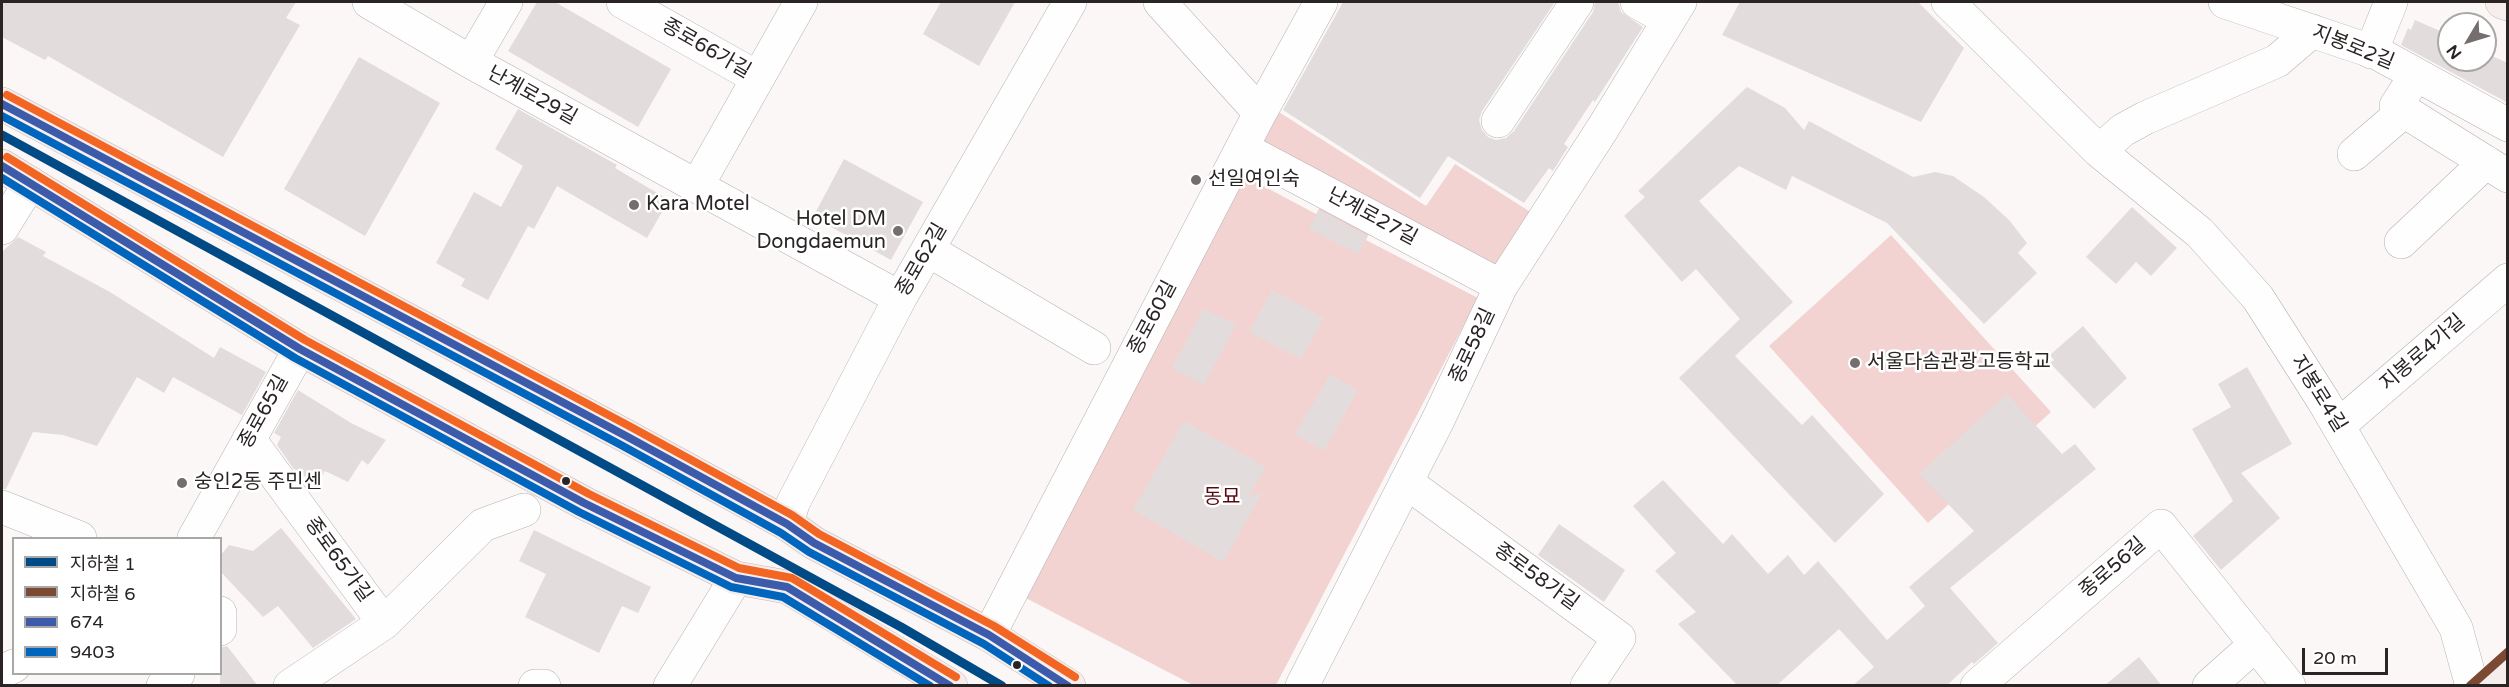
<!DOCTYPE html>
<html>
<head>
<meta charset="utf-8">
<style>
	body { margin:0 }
	#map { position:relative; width:2509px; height:687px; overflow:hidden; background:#fcf7f7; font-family:"Varela Round","Noto Sans KR",sans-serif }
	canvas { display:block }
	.frame { position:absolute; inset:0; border:3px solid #2a2524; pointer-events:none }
	.legend { position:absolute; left:12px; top:537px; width:210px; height:138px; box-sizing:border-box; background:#fff; border:2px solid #aaa8a7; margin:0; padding:8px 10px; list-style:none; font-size:18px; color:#2a2524 }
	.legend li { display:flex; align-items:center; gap:12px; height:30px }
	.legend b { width:30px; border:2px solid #aaa8a7 }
	.north { position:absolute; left:2437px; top:12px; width:60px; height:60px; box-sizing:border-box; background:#fff; border:2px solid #aaa8a7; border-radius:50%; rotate:232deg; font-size:16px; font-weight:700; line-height:24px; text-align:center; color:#2a2524 }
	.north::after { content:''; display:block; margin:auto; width:21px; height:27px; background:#746e6e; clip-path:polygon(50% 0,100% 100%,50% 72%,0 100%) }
	.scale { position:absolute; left:2302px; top:648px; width:86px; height:27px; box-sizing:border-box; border:3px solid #2a2524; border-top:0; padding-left:8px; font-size:18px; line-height:21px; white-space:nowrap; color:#2a2524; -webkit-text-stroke:4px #fff; paint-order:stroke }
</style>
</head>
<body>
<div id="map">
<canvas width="2509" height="687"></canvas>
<div class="frame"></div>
<ul class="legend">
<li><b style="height:8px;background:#004a85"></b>지하철 1</li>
<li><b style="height:8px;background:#7c4932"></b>지하철 6</li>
<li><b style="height:8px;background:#3d5bab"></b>674</li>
<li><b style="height:8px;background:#0065bd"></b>9403</li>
</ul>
<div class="north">N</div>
<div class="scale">20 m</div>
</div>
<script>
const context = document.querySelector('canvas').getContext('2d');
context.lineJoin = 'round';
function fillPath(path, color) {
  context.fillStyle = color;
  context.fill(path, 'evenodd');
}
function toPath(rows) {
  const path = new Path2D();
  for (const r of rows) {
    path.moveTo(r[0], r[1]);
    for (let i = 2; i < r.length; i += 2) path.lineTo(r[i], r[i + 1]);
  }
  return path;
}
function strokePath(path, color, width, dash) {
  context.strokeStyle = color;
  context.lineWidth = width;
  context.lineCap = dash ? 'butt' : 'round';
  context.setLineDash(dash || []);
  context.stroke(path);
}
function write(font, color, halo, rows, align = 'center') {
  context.font = font + ' "Varela Round","Noto Sans KR",sans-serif';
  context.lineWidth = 5;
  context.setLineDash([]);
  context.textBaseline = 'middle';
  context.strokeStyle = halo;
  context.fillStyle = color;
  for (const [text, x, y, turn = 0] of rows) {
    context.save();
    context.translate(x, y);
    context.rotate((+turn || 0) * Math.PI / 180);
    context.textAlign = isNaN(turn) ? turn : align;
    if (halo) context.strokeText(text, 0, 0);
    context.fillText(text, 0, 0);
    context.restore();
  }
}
fillPath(toPath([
	[1268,105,1426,206,1455,164,1532,213,1496,273,1250,144],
	[1239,173,1316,214,1323,202,1372,228,1366,240,1478,298,1276,685,1193,685,1020,595],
	[1891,235,2051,412,1928,523,1769,346]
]), '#f2d3d1');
fillPath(toPath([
	[2,2,296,2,286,18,300,25,223,157,48,56,45,60,2,37],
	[537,2,555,2,671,69,638,127,508,51],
	[941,2,1015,2,979,66,923,34],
	[1343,2,1555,2,1482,111,1479,120,1482,130,1488,137,1496,140,1506,138,1514,131,1593,12,1595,2,1618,2,1621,12,1643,27,1595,102,1593,100,1564,144,1568,147,1553,171,1549,168,1524,203,1448,156,1420,198,1283,110],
	[1740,2,1918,2,1964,48,1921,122,1722,35],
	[2415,20,2449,35,2449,60,2485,60,2485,53,2508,63,2508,103,2401,45,2408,28,2411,30],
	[359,57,440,103,365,236,284,189],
	[1747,87,1785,108,1804,130,1809,121,1913,177,1935,172,1953,176,1984,197,2009,220,2027,243,2018,253,2037,273,1984,324,1887,223,1792,176,1786,190,1739,166,1699,201,1793,302,1735,356,1802,425,1812,415,1884,494,1835,543,1679,378,1740,319,1696,269,1682,282,1624,216,1645,197,1638,191],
	[518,109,617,165,615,168,669,200,647,238,557,186,534,229,528,226,488,300,461,286,465,279,436,263,474,192,501,207,523,166,495,149],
	[844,159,923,202,891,260,813,217],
	[2132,207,2177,248,2151,276,2136,262,2116,284,2086,257],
	[1319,210,1367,236,1358,254,1309,229],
	[18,237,46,252,43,256,110,292,214,358,220,347,266,372,242,415,173,377,164,393,137,377,97,446,63,435,33,432,6,489,2,489,2,252],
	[1272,290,1324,318,1301,359,1249,332],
	[1203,309,1236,324,1204,385,1172,369],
	[2083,326,2127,378,2094,409,2050,363,2054,360,2050,355],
	[2247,367,2292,444,2241,473,2280,518,2221,570,2193,536,2233,501,2192,429,2231,407,2218,384],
	[1330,375,1358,390,1324,451,1295,434],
	[298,390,351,423,386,440,368,465,362,460,348,482,325,471,317,485,293,468,277,445,281,437,274,433],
	[2007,394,2062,454,2075,444,2096,469,1950,588,1998,643,1974,664,1972,662,1946,686,1852,686,1874,667,1839,629,1776,686,1738,686,1678,624,1696,612,1655,571,1676,553,1633,506,1663,480,1723,544,1732,534,1768,574,1788,555,1804,575,1818,561,1887,640,1925,606,1909,587,1974,531,1919,474],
	[1184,421,1266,467,1249,496,1262,493,1223,562,1133,510],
	[1559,524,1625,570,1604,602,1538,555],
	[281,528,356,619,313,648,278,606,263,617,220,571,220,556,229,545,253,551],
	[534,530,651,587,638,613,622,606,599,653,525,617,546,574,519,561],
	[227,646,258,686,220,686,220,648],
	[2139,657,2162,686,2104,686]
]), '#e2dddc');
const minor = toPath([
	[369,2,471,62,900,298],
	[623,2,758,78],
	[1160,2,1260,113],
	[1637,2,1669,20],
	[1948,2,2099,151,2200,233,2258,298,2323,400,2456,628,2472,686],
	[2225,2,2377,53,2508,125],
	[2371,52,2391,2],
	[471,62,506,2],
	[2416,75,2396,106,2508,176],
	[1498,121,1577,2],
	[1242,148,1501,286],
	[2099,151,2123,130,2145,118,2277,61,2312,31],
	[2354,154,2404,111],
	[697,186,801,2],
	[2,228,30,183],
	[2401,242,2486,162],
	[928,250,1094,348],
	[2338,426,2508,280],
	[249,439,384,623],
	[1406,482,1619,638,1587,686],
	[2,507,80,538],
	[787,524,793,503,900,298,1070,2],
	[194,538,300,349],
	[220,613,220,629],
	[989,635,1260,113,1321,2],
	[2,672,14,666],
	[163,686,178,674],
	[290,686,384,623,483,525,524,510],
	[535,686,544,686],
	[670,686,736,578],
	[1302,686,1438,420,1501,286,1603,128,1680,2],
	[1977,686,2161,526,2289,686],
	[2209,686,2256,644]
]);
const major = toPath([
	[2502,2,2508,4],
	[2,104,626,436,787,524,814,543,989,635,1069,686],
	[2,166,300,349,584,503,736,578,787,587,951,686],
	[2492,686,2508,671]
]);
strokePath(minor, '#b6b1b1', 34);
strokePath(major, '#c6b6b6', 34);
strokePath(minor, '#fffefe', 33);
strokePath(major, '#f6eeed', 33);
strokePath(toPath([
	[2,104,626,436,787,524,814,543,989,635,1068,686],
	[2,166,300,349,584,503,736,578,787,587,950,686]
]), '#3d5bab', 8);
strokePath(toPath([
	[2,116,621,445,781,533,809,552,984,644,1049,686],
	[2,178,295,358,579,512,731,587,783,597,930,686]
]), '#0065bd', 8);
strokePath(toPath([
	[7,95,631,427,792,515,819,534,994,626,1075,677],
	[7,157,305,340,589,494,739,568,792,578,956,677]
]), '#f26522', 8);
strokePath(toPath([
	[2,135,901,627,1002,686]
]), '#004a85', 9);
strokePath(toPath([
	[2470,686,2508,652]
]), '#7c4932', 9);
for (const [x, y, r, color] of [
	[1196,180,6,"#746e6e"],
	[634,205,6,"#746e6e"],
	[898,231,6,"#746e6e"],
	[1855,363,6,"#746e6e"],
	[566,481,5,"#2a2524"],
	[182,483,6,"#746e6e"],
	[1017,665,5,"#2a2524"]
]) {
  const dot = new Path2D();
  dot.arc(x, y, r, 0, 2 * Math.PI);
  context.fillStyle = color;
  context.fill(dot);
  strokePath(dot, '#fff', 2);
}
write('20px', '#2a2524', '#fff', [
	["지봉로2길",2353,48,22],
	["종로66가길",706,49,30],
	["난계로29길",532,96,29],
	["난계로27길",1372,217,28],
	["종로62길",922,260,-60],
	["종로60길",1153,318,-62],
	["종로58길",1473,346,-65],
	["지봉로4가길",2423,353,-41],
	["지봉로4길",2318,394,58],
	["종로65길",264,412,-61],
	["종로65가길",338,560,54],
	["종로56길",2113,568,-41],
	["종로58가길",1536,577,36]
]);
write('20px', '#2a2524', '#fff', [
	["선일여인숙",1208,180],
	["Kara Motel",646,205],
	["Hotel DM",886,220,"right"],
	["Dongdaemun",886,243,"right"],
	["서울다솜관광고등학교",1867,363],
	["숭인2동 주민센",194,483]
], 'left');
write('20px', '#550810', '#fff', [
	["동묘",1222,498]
]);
</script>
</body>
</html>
